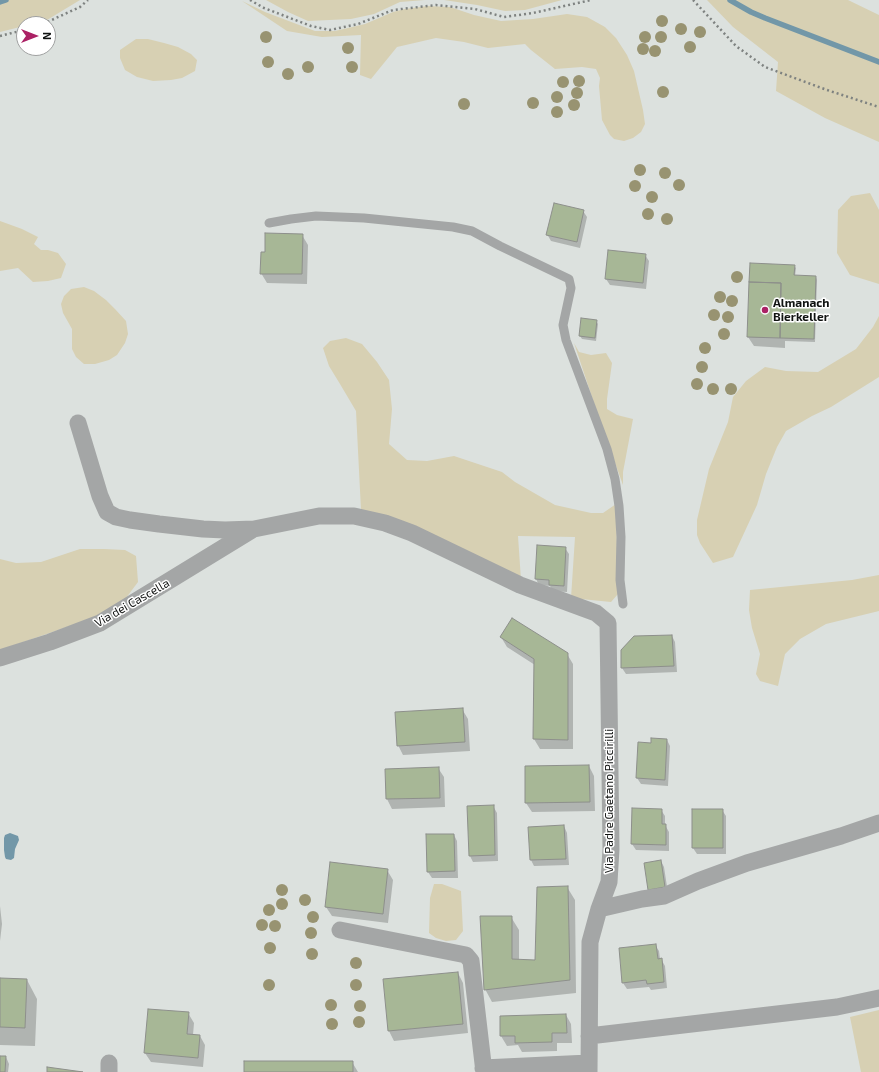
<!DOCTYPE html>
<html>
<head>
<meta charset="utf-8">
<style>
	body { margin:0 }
	#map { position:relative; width:879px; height:1072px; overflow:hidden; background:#dce1de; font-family:"Exo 2",sans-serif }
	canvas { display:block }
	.north { position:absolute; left:16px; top:16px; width:40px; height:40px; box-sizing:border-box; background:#fff; border:1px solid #9fa0a0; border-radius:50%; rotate:90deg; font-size:11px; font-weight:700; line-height:16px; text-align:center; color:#101211 }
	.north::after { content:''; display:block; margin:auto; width:14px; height:18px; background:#ab2165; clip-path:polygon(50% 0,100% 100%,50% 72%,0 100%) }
</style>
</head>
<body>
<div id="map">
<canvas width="879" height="1072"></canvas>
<div class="north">N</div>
</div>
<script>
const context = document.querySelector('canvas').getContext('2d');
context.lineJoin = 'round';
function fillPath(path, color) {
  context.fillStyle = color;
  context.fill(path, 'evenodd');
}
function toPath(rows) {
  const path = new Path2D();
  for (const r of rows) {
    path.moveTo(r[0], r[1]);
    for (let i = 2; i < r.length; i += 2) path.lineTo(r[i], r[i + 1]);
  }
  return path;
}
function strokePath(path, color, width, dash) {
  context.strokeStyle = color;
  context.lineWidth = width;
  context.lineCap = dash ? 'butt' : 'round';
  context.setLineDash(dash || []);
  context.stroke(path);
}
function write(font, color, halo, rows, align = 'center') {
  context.font = font + ' "Exo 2",sans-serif';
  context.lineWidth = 3;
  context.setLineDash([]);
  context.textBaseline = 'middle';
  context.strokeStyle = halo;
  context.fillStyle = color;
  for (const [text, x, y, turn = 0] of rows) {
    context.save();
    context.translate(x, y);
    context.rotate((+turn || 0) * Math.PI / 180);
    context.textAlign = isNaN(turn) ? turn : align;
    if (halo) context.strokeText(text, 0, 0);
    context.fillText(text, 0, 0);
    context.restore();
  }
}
fillPath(toPath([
	[0,0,80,0,47,20,31,24,24,24,24,26,0,32],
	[266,0,425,0,400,2,374,14,351,19,308,21,288,12],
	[444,0,562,0,525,10,505,11,477,5],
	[707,0,848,0,879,15,879,142,825,118,776,91,778,62,733,27],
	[242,1,265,12,315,31,335,31,365,24,393,12,405,9,428,6,450,7,474,15,501,21,533,19,567,14,587,17,605,27,616,38,627,55,634,71,643,110,645,124,641,132,633,138,624,141,614,139,610,135,602,120,599,86,600,78,596,69,582,67,555,69,531,50,525,44,488,48,464,42,436,38,397,47,371,79,360,75,361,35,322,37,287,31],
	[136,39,148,39,164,43,178,47,191,54,197,60,195,71,182,78,171,80,153,81,137,77,125,70,120,58,120,50],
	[870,193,879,210,879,284,850,275,837,253,838,210,851,196],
	[0,221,22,229,38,237,34,244,41,250,48,250,58,253,66,264,61,278,48,281,33,282,18,268,0,271],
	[84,287,94,291,106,300,115,309,126,321,128,334,125,343,117,355,109,360,95,364,84,364,76,357,72,349,72,329,63,313,61,304,64,296,71,289],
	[879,316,879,377,831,407,812,416,786,431,777,447,766,474,757,505,733,557,713,563,700,543,697,535,697,520,709,469,728,422,733,397,746,381,765,367,786,371,818,372,856,349,873,327],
	[346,338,362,344,377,362,389,380,392,409,389,444,407,460,427,461,454,456,502,472,515,482,555,505,591,513,603,513,616,504,618,594,611,602,571,598,575,537,518,536,521,580,361,510,356,411,340,384,329,366,323,348,330,341],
	[574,343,579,352,591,355,606,353,612,363,607,399,607,409,617,415,633,419,623,472,623,485,602,427],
	[80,549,104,549,125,550,136,556,138,582,126,598,96,617,0,650,0,559,16,563,41,562],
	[879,575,879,611,826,624,800,639,785,654,778,686,760,681,756,674,760,654,752,628,749,610,750,590,852,580],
	[434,884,442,884,461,891,463,931,456,940,446,941,436,938,429,933,430,898],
	[879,1010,879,1072,861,1072,850,1017]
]), '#d7d0b3');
fillPath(toPath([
	[10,833,18,836,19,840,15,849,14,858,11,860,6,859,5,857,4,850,4,838,5,835]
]), '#7297a8');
fillPath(toPath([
	[583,211,587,217,580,248,551,241,547,234],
	[302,235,308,245,307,284,267,283,261,273,266,253],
	[645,255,649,261,646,289,610,285,606,279],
	[794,266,796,268,795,276,816,277,817,280,815,342,785,341,785,348,754,346,748,337],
	[582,320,596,321,598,324,596,341,582,339,580,336],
	[565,548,569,554,567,592,553,591,550,586,539,585,536,579],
	[672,636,675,642,677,672,626,674,622,668],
	[501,637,567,654,573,664,573,749,540,749,534,739,535,665,507,647],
	[462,709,468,719,470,751,403,755,398,745],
	[667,740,670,746,668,786,641,784,637,778,639,743,652,744],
	[589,766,594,776,595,811,532,812,526,803],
	[438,768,444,777,445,807,392,809,387,799,386,770],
	[493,806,497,813,498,861,473,862,470,856],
	[632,809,661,810,665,816,665,825,669,832,669,851,636,850,632,844],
	[722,810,726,816,726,854,697,854,693,848],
	[564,826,567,833,569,865,534,866,531,860],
	[454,835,457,841,458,878,432,878,428,872],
	[661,861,664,867,668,893,649,889],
	[387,870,393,880,388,923,332,916,326,907],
	[567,887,575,900,576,993,492,1002,485,989,511,917,519,930,519,960,536,961],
	[0,906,2,924,0,941],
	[655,945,659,951,660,959,661,959,665,966,667,988,651,990,649,987,627,989,623,983],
	[458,973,463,983,468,1033,394,1041,389,1031,384,980],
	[0,979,27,980,37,999,35,1046,0,1045],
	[188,1013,194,1023,193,1035,200,1036,205,1045,203,1067,151,1062,145,1053],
	[566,1015,571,1024,572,1043,557,1043,557,1051,522,1052,518,1045,507,1046,501,1036],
	[0,1057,6,1057,9,1064,8,1072,0,1072],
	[352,1062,358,1072,245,1072]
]), '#0003');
strokePath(toPath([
	[730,0,751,12,765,18,879,62],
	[0,2,6,0]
]), '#7297a8', 5.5);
const building = toPath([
	[554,203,584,210,577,242,546,235,554,203],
	[265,233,303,234,302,274,260,274,261,252,265,252,265,233],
	[608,250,646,254,643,283,605,279,608,250],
	[750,263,795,265,794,275,816,276,814,339,780,338,781,283,749,282,750,263],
	[749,282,781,283,780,338,747,337,749,282],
	[581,318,597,320,595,338,579,336,581,318],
	[537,545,566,547,564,586,549,585,549,580,535,579,537,545],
	[512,618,568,653,568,740,533,739,534,659,500,637,512,618],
	[672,635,674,666,621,668,621,650,634,636,672,635],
	[463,708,465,742,397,746,395,712,463,708],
	[651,738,667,739,665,780,636,778,638,742,651,743,651,738],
	[589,765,590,802,525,803,525,766,589,765],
	[439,767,440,798,386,799,385,769,439,767],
	[494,805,495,855,469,856,467,806,494,805],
	[632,808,662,809,662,824,666,824,666,845,631,844,632,808],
	[692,809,723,809,723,848,692,848,692,809],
	[564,825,566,859,530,860,528,827,564,825],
	[426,834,454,834,455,871,427,872,426,834],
	[661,860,665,887,648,890,644,863,661,860],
	[330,862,388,869,383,914,325,907,330,862],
	[568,886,570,980,484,990,480,916,512,916,512,959,535,960,537,887,568,886],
	[656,944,658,959,662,958,664,982,647,984,646,980,622,983,619,948,656,944],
	[458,972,463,1024,388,1031,383,979,458,972],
	[0,978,27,979,25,1028,0,1027,0,978],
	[148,1009,189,1012,187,1034,200,1035,198,1058,144,1053,148,1009],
	[566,1014,567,1033,552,1033,552,1042,515,1043,515,1036,500,1036,500,1016,566,1014],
	[0,1056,6,1056,5,1072,0,1072,0,1056],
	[244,1061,353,1061,353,1072,244,1072,244,1061],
	[47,1067,83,1072,47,1072,47,1067]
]);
fillPath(building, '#a7b796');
strokePath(building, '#8d8f8b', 1);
strokePath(toPath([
	[250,0,264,8,311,26,330,30,358,24,393,10,436,5,475,9,504,17,533,13,591,0],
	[693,0,736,46,765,67,827,90,879,107],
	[43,24,80,7,88,0],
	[0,36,24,30]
]), '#7e8280', 2.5, [2, 3]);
strokePath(toPath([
	[269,223,291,219,316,216,364,218,453,227,472,231,500,246,569,279,571,288,563,325,566,340,607,449,615,479,619,506,621,537,620,580,623,604]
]), '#a4a6a6', 9);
strokePath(toPath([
	[78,423,100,496,107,512,116,517,130,520,159,524,203,529,225,530,254,529,319,516,354,516,385,523,412,533,520,585,596,613,608,623,611,849,609,882,599,909,590,942,589,1072],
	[0,658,50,642,100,623,252,530],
	[599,909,642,899,664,896,698,881,747,863,841,836,879,823],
	[340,930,466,955,471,961,484,1072],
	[589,1036,837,1007,879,998],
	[483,1068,589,1063],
	[109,1072,109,1063]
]), '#a4a6a6', 17);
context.fillStyle = '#989371';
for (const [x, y] of [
	[662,21],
	[681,29],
	[700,32],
	[266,37],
	[645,37],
	[661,37],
	[690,47],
	[348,48],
	[643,49],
	[655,51],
	[268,62],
	[308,67],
	[352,67],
	[288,74],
	[579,81],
	[563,82],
	[663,92],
	[577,93],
	[557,97],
	[533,103],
	[464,104],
	[574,105],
	[557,112],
	[640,170],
	[665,173],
	[679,185],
	[635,186],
	[652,197],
	[648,214],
	[667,219],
	[737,277],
	[720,297],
	[732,301],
	[714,315],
	[728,317],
	[724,334],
	[705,348],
	[702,367],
	[697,384],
	[713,389],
	[731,389],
	[282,890],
	[305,900],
	[282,904],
	[269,910],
	[313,917],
	[262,925],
	[275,926],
	[311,933],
	[270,948],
	[312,954],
	[356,963],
	[269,985],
	[356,985],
	[331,1005],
	[360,1006],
	[359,1022],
	[332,1024]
]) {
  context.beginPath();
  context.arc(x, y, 6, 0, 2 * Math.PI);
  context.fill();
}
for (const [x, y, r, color] of [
	[765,310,4,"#ab2165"]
]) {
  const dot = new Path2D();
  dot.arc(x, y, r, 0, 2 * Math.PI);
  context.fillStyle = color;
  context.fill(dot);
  strokePath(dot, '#fff', 1.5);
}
write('bold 12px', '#101211', '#fff', [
	["Almanach",773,303],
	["Bierkeller",773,317]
], 'left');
write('12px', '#101211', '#fff', [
	["Via dei Cascella",132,603,-30],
	["Via Padre Gaetano Piccirilli",609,801,-90]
]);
</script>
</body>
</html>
